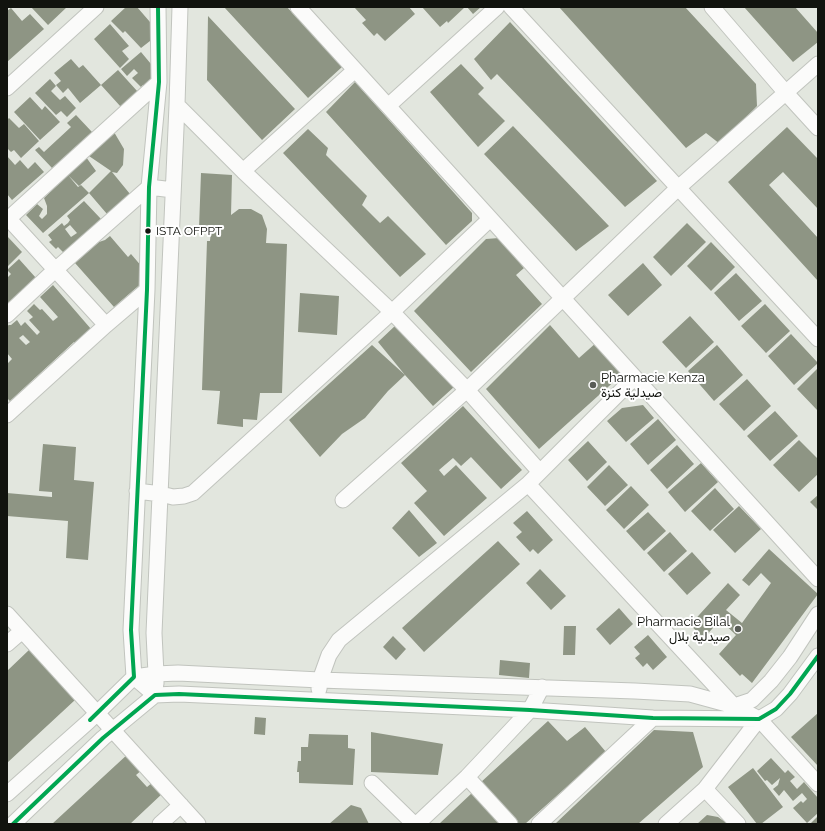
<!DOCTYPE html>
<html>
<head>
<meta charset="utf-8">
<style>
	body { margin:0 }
	#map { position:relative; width:825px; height:831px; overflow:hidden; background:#e2e6de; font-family:Raleway,sans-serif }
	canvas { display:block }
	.frame { position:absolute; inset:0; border:8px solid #11130e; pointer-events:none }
</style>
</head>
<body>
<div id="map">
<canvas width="825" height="831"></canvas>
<div class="frame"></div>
</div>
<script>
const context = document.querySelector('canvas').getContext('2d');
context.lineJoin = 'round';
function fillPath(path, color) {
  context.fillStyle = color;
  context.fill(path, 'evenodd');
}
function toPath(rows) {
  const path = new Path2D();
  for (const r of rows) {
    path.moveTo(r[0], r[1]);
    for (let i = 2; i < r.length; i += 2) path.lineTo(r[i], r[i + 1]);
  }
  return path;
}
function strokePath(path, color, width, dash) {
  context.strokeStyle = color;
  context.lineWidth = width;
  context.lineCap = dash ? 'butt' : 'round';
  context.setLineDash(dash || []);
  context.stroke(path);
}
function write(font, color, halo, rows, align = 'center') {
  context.font = font + ' Raleway,Vazirmatn,sans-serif';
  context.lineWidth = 4;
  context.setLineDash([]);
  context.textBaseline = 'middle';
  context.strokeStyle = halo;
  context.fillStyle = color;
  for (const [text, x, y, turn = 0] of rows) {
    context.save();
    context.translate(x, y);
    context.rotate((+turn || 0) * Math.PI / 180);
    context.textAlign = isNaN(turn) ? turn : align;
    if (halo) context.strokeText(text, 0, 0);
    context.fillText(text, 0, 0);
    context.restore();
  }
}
fillPath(toPath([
	[31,7,67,7,48,25],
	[126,7,137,7,150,22,150,41,141,48,125,31,123,33,111,21],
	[224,7,287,7,342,67,308,98],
	[354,7,409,7,415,14,385,41,377,33,374,36,362,23,366,20],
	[422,7,465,7,448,23,447,21,440,27],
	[467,7,481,7,473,14],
	[559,7,685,7,756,84,757,106,720,144,706,133,686,148],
	[744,7,795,7,818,33,818,42,793,62],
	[11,8,22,21,30,14,44,29,7,62,7,11],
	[208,16,295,109,262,140,207,80],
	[510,22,657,181,625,207,497,74,491,80,474,59],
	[110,24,129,46,122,51,129,59,120,68,94,39],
	[141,52,151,64,152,80,144,86,143,85,141,87,132,78,138,73,134,69,127,76,121,69],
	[71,59,79,68,83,65,101,85,80,103,68,88,63,93,56,85,61,81,54,73],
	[461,64,484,88,478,94,505,121,478,147,430,92],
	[118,70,138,92,121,107,101,85],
	[50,79,56,86,51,91,60,100,65,96,76,108,67,117,61,111,56,115,35,93],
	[355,82,472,213,472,221,446,245,326,112],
	[30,97,42,110,45,106,60,122,40,140,14,112],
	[76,115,92,132,52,168,35,150,39,147,44,152,71,127,67,123],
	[9,118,19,128,24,124,39,141,21,158,14,150,11,152,7,148,7,120],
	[513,126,609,226,576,251,484,154],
	[787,127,818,159,818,209,783,172,769,185,818,238,818,281,728,182],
	[308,129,328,148,326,155,367,196,362,205,380,223,388,216,426,254,400,277,283,153],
	[114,132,124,149,123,165,117,173,112,172,130,194,107,214,89,193,43,233,26,215,37,204,43,209,39,216,42,219,47,214,47,206,44,198,68,175,78,187,81,185,89,193,111,171,89,156],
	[7,156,15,165,20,160,28,169,35,162,44,172,12,200,7,194],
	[86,157,96,171,79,186,68,175],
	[201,173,232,175,231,215,239,209,251,209,262,215,267,229,266,243,287,244,282,393,260,393,257,420,243,419,243,427,217,424,220,391,202,390,207,241,210,241,211,229,199,228],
	[84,201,101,219,64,253,58,247,56,249,49,242,52,240,48,235,62,223,64,226,68,223,70,220,67,216],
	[70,225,77,233,71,237,65,229],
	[687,223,706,242,671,276,653,257],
	[7,236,22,252,8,266,7,265],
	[110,236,128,257,131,254,143,268,143,282,114,307,75,263,99,242,105,240],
	[499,238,524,268,516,275,542,304,471,372,414,311,486,239],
	[711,242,735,267,711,291,687,266],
	[19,259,36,278,7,304,7,278,11,274,7,270],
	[643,263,662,285,628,316,608,295],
	[736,273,762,301,739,321,714,293],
	[53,285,91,329,75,343,74,342,10,401,7,398,7,364,12,359,7,353,7,326,9,325,11,325,17,320,21,326,25,322,37,335,40,332,29,320,33,317,27,311,34,304,40,310,42,309,53,321,58,317,40,297],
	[23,335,30,342,26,345,19,338],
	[300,293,339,296,337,335,298,332],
	[765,304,790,331,766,353,741,326],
	[690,316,714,342,686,368,662,342],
	[397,324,455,386,433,406,405,375,388,391,365,418,342,434,320,457,289,420,372,345,405,375,378,342],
	[550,325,579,358,597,342,620,365,618,378,539,449,486,389],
	[791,334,818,363,794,385,768,356],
	[717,345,743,375,714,401,688,371],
	[818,368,818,411,797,389],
	[747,379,771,406,744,431,719,404],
	[643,405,654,418,626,442,607,421,622,408],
	[463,406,522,470,501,489,471,457,461,466,453,458,439,470,444,476,456,465,487,498,444,536,414,503,427,491,401,463],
	[775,411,798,436,770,461,747,436],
	[658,419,676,440,648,465,630,444],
	[799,440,818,459,818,474,799,492,773,465],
	[588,441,607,462,587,481,568,460],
	[43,444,76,447,74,480,94,482,88,560,66,558,68,521,7,516,7,493,52,497,52,492,39,491],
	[677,445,694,464,667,489,650,470],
	[701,463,718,482,685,512,668,492],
	[609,465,628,485,605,506,587,487],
	[631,486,649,505,624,529,606,510],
	[715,488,734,509,710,531,691,511],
	[818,495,818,510,810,502],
	[739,506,761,529,735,553,713,530],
	[409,510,437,543,419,557,392,528],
	[527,511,553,540,538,554,533,549,530,552,516,537,522,532,513,523],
	[648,512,666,531,644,551,626,531],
	[670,532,687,551,664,572,647,553],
	[498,541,520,564,424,652,402,628],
	[769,549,818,594,752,683,742,674,740,676,719,654,736,635,720,620,704,638,690,625,728,583,740,595,726,610,742,623,771,583,761,573,749,586,742,580],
	[692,552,711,573,687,595,668,574],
	[540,569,566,596,551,610,526,583],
	[619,608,633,624,610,645,596,629],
	[564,626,576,626,575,655,563,655],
	[648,635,667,657,653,670,647,663,643,667,635,658,640,654,634,647],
	[393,636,406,649,396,660,383,647],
	[29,650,75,700,7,763,7,671],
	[500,660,530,663,529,678,499,675],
	[818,713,818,766,791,737],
	[255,717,266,718,265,735,254,734],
	[548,721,567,741,585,727,606,752,525,824,519,824,480,783],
	[654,730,693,732,703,767,638,824,555,824],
	[371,732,443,744,438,775,371,772],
	[309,734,348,735,348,748,355,749,353,785,299,783,299,772,297,772,298,761,301,761,301,747,308,747],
	[129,753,143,769,136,775,147,787,153,782,163,793,130,824,52,824],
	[771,758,785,773,788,770,795,777,790,781,797,789,804,782,818,798,818,813,807,823,793,808,801,801,803,803,807,799,802,793,793,801,784,790,779,796,773,789,778,785,780,778,772,785,767,780,765,781,757,771],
	[753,768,783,807,761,824,757,824,728,787],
	[473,792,502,824,439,824],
	[351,805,361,808,369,824,329,824],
	[707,815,718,817,728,824,697,824],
	[818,816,818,824,810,824]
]), '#8e9584');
const street = toPath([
	[298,7,818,579],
	[511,7,818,339],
	[712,7,786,93,818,128],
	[7,88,96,7],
	[177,105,243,171,392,312,467,390,540,472],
	[388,106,497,7],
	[243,171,355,70],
	[7,217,106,325,147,290],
	[7,220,159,82],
	[7,315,55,270,149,187,173,190],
	[7,415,106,325],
	[528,484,734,706,759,719,818,784],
	[137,491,161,494,173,497,184,496,193,493,392,312,490,219],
	[343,500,467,390,678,188,818,64],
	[7,614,198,824],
	[7,644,22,631],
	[156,684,156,674,154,633,177,105,180,7],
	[319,689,320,680,329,655,339,640,528,484,634,378],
	[155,695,134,677,131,630,147,290,149,187,159,82,158,7],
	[467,777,510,824],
	[372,783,414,824],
	[705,789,738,824],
	[7,794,88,722,134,677,156,674,178,673,320,680,635,691,690,694,734,706,752,700,771,681,790,657,818,614],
	[13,824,103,738,155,695,179,694,530,710,653,718,759,719],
	[160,824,181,805],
	[417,824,467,777,530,710,542,687],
	[539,824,653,718],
	[666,824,705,789,759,719,776,709,790,694,818,656]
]);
strokePath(street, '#c1c4be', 17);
strokePath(street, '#fbfbfa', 15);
strokePath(toPath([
	[90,720,134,677,131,630,147,290,149,187,159,82,158,7],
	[13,824,103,738,155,695,179,694,530,710,653,718,759,719,776,709,790,694,818,656]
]), '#00a651', 4);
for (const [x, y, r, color] of [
	[148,231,3.5,"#11130e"],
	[593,385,4,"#5a5d57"],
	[738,629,4,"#5a5d57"]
]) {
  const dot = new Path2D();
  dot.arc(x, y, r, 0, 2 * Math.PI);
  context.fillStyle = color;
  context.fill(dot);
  strokePath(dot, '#fff', 1.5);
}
write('12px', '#11130e', '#fff', [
	["ISTA OFPPT",156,231]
], 'left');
write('13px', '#11130e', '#fff', [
	["Pharmacie Kenza",601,378],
	["صيدلية كنزة",601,393],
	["Pharmacie Bilal",730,622,"right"],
	["صيدلية بلال",730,637,"right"]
], 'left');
</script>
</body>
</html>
